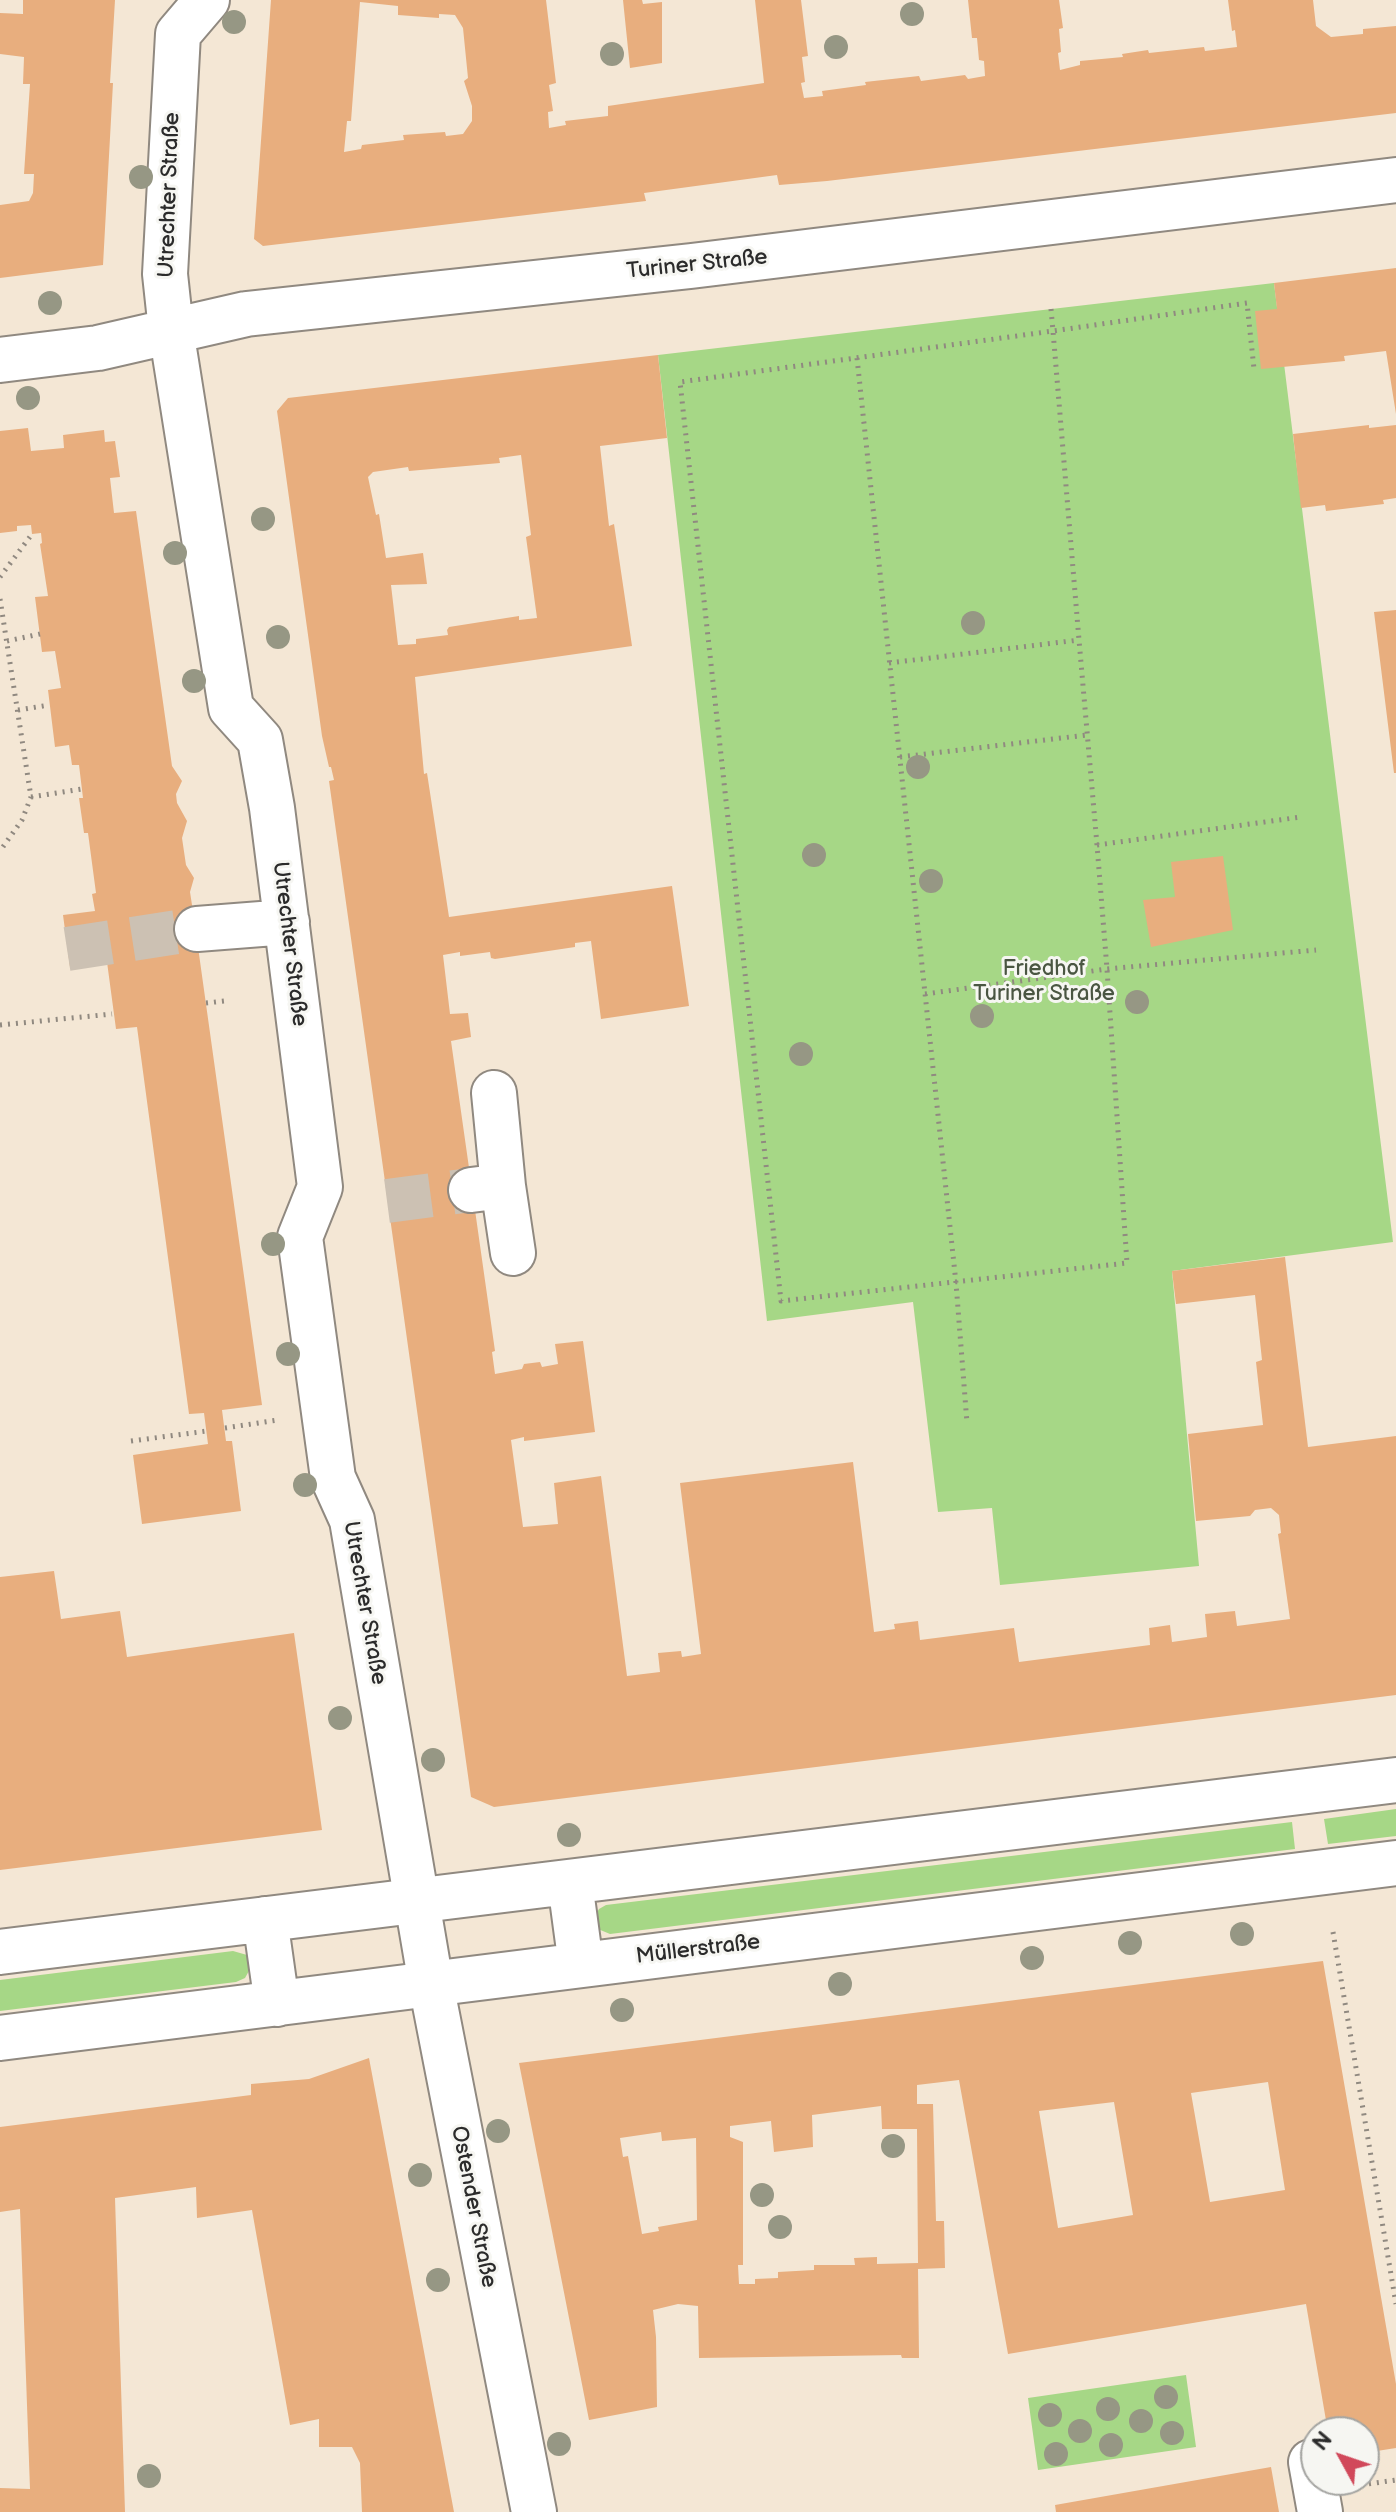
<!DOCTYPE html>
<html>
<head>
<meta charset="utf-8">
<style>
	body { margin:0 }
	#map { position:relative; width:1396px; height:2512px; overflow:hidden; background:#f4e7d5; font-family:"Balsamiq Sans",sans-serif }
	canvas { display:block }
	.north { position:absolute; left:1300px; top:2416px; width:80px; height:80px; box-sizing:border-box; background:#f6f6f2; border:2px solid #a5a5a2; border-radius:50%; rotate:310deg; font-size:22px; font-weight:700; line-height:32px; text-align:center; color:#2b2b2b }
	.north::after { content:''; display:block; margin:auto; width:28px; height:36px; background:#d1495b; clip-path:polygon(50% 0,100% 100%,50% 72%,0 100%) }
</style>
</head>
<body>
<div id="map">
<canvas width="1396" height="2512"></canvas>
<div class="north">N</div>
</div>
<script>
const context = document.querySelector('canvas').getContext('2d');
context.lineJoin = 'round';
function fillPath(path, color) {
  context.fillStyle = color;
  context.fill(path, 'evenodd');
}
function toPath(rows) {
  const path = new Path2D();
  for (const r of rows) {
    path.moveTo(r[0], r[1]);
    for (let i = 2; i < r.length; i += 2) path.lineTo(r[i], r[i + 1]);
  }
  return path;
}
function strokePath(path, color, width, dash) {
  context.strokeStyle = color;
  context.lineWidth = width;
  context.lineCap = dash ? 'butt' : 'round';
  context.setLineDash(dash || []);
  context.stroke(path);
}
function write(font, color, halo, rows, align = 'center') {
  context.font = font + ' "Balsamiq Sans",sans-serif';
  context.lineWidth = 6;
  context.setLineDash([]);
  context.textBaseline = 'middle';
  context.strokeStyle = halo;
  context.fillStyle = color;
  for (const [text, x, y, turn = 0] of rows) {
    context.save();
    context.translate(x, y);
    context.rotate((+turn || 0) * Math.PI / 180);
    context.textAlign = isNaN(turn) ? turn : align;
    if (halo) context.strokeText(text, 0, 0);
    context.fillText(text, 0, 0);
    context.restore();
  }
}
fillPath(toPath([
	[1274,283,1393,1242,1172,1271,1199,1566,1000,1585,992,1508,938,1512,913,1302,767,1321,658,355],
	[1396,1809,1396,1836,1328,1844,1324,1819],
	[1292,1822,1295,1849,610,1934,598,1929,595,1916,599,1909,606,1905],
	[233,1951,247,1955,250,1969,245,1978,236,1982,0,2011,0,1980],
	[1186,2375,1196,2447,1038,2470,1028,2398]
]), '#a6d786');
fillPath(toPath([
	[23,0,115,0,110,83,113,83,103,265,0,278,0,205,29,201,33,193,34,174,24,174,30,84,23,84,24,57,0,54,0,13,23,14],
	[271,0,546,0,556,83,549,85,553,111,548,112,549,128,566,125,565,121,608,116,608,106,764,83,755,0,801,0,808,56,802,57,805,82,801,83,804,98,823,96,822,91,866,85,865,82,919,76,921,81,965,75,968,79,985,76,984,61,979,60,977,38,972,38,968,0,1059,0,1063,28,1059,29,1061,52,1058,53,1060,70,1080,65,1080,61,1123,57,1122,54,1148,50,1149,53,1204,47,1205,51,1237,47,1235,30,1232,31,1228,0,1313,0,1316,26,1331,37,1363,34,1363,29,1396,26,1396,113,827,181,779,185,777,175,644,193,646,201,263,246,254,239],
	[360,2,398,6,398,15,439,18,439,14,455,15,463,28,468,78,464,81,472,106,472,121,463,134,446,136,445,132,403,135,404,140,362,145,361,149,344,152,347,121,351,121],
	[623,0,642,0,643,4,662,2,662,63,630,68],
	[1396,268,1396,414,1386,351,1344,356,1345,361,1261,369,1255,311,1277,309,1274,283],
	[658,355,667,438,600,446,609,526,614,524,632,646,415,677,424,774,427,773,449,917,672,886,689,1006,601,1019,591,941,575,943,575,947,495,959,491,958,490,952,460,956,460,952,443,955,450,1014,468,1013,471,1037,451,1041,495,1351,492,1352,495,1374,522,1369,524,1364,540,1362,542,1367,558,1364,555,1344,583,1341,595,1432,524,1441,524,1437,511,1440,523,1527,558,1524,554,1483,601,1476,627,1676,660,1672,658,1653,681,1651,682,1657,701,1654,680,1483,853,1462,874,1632,895,1629,894,1624,918,1621,920,1640,1014,1628,1019,1662,1150,1645,1149,1628,1170,1625,1172,1642,1207,1637,1205,1614,1235,1611,1237,1626,1290,1619,1278,1534,1281,1533,1279,1515,1271,1508,1255,1510,1250,1516,1196,1521,1188,1434,1263,1425,1256,1362,1262,1360,1255,1295,1176,1304,1172,1271,1285,1257,1308,1447,1396,1436,1396,1695,494,1807,471,1797,329,781,334,780,331,767,329,767,322,736,277,411,288,398],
	[521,455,531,535,526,537,537,618,519,620,519,616,449,627,447,630,448,635,416,639,416,644,398,645,391,585,427,584,423,553,386,558,379,514,376,515,368,477,373,472,408,467,409,471,500,463,499,458],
	[1369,425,1369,428,1396,425,1396,498,1383,500,1384,504,1326,511,1325,505,1301,508,1293,434],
	[28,428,31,451,64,448,63,435,104,430,105,442,115,441,120,477,110,478,114,513,136,511,172,766,182,781,176,794,177,803,187,821,182,838,186,865,194,878,190,892,192,905,200,918,198,947,262,1405,222,1410,226,1441,232,1441,241,1511,142,1524,133,1455,208,1444,204,1413,189,1414,137,1027,116,1029,107,962,70,967,63,915,95,911,92,894,96,893,88,833,84,833,79,798,83,798,79,765,72,765,69,745,55,747,48,690,61,688,55,651,42,652,35,597,48,596,40,544,42,543,41,533,32,534,31,525,17,526,17,531,0,533,0,431],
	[1396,610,1396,773,1394,773,1374,612],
	[1223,856,1233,930,1151,947,1143,900,1175,897,1171,862],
	[54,1571,61,1619,120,1611,127,1657,294,1633,322,1830,0,1870,0,1577],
	[1323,1961,1396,2384,1396,2448,1364,2453,1364,2432,1328,2432,1306,2304,1008,2354,959,2080,917,2085,917,2104,933,2104,936,2221,944,2221,945,2268,918,2269,919,2358,902,2358,901,2355,699,2358,698,2306,678,2304,653,2310,656,2337,657,2407,589,2420,519,2063],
	[1268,2082,1285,2190,1210,2202,1191,2093],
	[1114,2102,1133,2215,1058,2228,1039,2111],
	[881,2106,882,2129,917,2129,918,2263,877,2264,877,2257,854,2258,855,2265,814,2265,814,2270,778,2272,778,2278,755,2279,755,2284,739,2284,738,2265,743,2265,743,2142,730,2137,730,2126,771,2121,774,2152,813,2147,812,2115],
	[661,2132,662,2141,696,2138,697,2220,658,2227,659,2231,642,2234,628,2156,623,2157,620,2138],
	[369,2058,454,2512,362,2512,360,2463,352,2447,319,2447,319,2419,290,2425,252,2210,197,2218,196,2187,115,2198,125,2512,0,2512,0,2488,30,2489,20,2209,0,2212,0,2127,251,2095,251,2084,309,2079],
	[1271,2467,1279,2512,1056,2512,1055,2505]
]), '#e8ae7e');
strokePath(toPath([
	[67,949,197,929],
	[387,1201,471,1190]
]), '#ccc1b3', 44, [44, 22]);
const minor = toPath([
	[207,0,178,34,165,274,171,330,231,708,260,740,272,808,320,1187,300,1237,333,1478,352,1520,431,1984,534,2512],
	[0,360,98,348,246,314,691,266,1396,180],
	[197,929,287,922],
	[503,1186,513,1253],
	[471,1190,503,1186,494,1093],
	[1311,2462,1320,2512]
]);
const major = toPath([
	[570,1883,581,1965],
	[265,1919,277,2004],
	[0,1952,1396,1780],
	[0,2038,1396,1863]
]);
strokePath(minor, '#908980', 48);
strokePath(major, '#908980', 48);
strokePath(toPath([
	[1051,309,1053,331,1079,640,1097,845,1107,969,1127,1263,781,1301,680,382,1053,331,1247,303,1254,369],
	[857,358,956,1283,967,1423],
	[0,577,32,534],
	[0,599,31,797,22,820,0,851],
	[7,641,40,634],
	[889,663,1079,640],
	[18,710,49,705],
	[900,757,1087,735],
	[31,797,82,789],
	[1097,845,1301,817],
	[925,994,1107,969,1316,950],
	[206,1003,224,1001],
	[0,1025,112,1014],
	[225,1428,278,1420],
	[131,1441,207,1431],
	[1333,1932,1396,2304],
	[1361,2485,1396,2480]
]), '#908980', 5, [2, 6]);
strokePath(minor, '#fff', 44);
strokePath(major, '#fff', 44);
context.fillStyle = '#969784';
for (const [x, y] of [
	[912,14],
	[234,22],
	[836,47],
	[612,54],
	[141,177],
	[50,303],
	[28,398],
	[263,519],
	[175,553],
	[973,623],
	[278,637],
	[194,681],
	[918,767],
	[814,855],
	[931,881],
	[1137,1002],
	[982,1016],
	[801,1054],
	[273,1244],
	[288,1354],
	[305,1485],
	[340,1718],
	[433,1760],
	[569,1835],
	[1242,1934],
	[1130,1943],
	[1032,1958],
	[840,1984],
	[622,2010],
	[498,2131],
	[893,2146],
	[420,2175],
	[762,2195],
	[780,2227],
	[438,2280],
	[1166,2397],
	[1108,2409],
	[1050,2415],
	[1141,2421],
	[1080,2431],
	[1172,2433],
	[559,2444],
	[1111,2445],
	[1056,2454],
	[149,2476]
]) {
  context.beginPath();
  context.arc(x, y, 12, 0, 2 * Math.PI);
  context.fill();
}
write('22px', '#2b2b2b', '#f6f6f2', [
	["Utrechter Straße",170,195,-88],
	["Turiner Straße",697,265,-6],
	["Utrechter Straße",289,944,83],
	["Utrechter Straße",364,1603,80],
	["Müllerstraße",698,1950,-7],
	["Ostender Straße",473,2207,79]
]);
write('22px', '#4a5642', '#f6f6f2', [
	["Friedhof",1044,969],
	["Turiner Straße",1044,994]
]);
</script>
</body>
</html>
